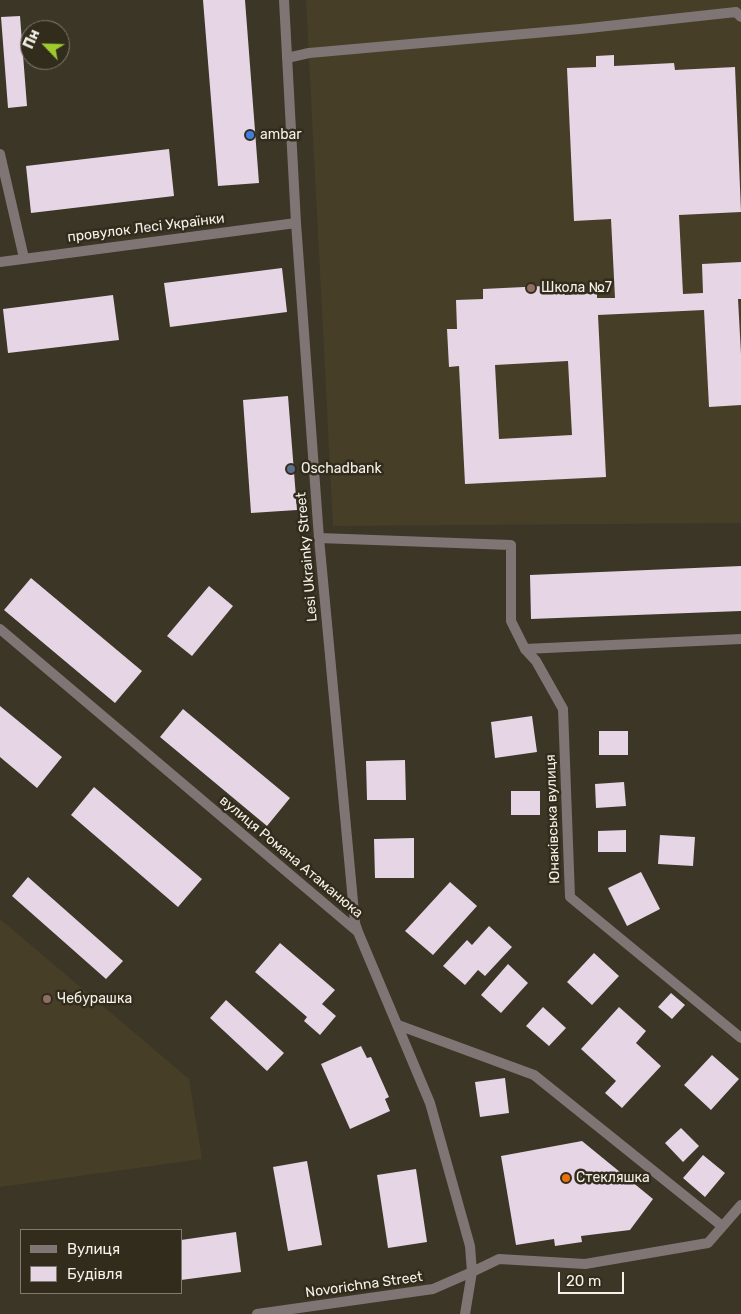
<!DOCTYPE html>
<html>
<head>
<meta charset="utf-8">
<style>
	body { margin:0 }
	#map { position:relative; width:741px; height:1314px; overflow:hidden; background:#3c3626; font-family:Rubik,sans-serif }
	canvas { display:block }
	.legend { position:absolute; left:20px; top:1229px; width:162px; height:65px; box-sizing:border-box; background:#322c1d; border:1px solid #807b6e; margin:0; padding:6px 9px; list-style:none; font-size:15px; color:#f5f1e8 }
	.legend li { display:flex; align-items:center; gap:10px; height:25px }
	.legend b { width:25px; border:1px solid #807b6e }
	.north { position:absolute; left:20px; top:20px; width:50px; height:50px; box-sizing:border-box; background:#322c1d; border:1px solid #807b6e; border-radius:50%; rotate:294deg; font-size:14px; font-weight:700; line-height:20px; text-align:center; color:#f5f1e8 }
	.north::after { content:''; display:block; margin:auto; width:18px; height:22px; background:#9eca2e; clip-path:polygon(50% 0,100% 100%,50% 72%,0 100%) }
	.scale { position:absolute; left:558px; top:1272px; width:66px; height:22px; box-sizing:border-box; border:2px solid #f5f1e8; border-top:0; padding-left:6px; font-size:15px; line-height:18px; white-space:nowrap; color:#f5f1e8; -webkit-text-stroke:4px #322c1d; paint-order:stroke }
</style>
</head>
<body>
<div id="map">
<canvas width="741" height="1314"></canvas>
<ul class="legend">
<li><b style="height:6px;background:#7f7574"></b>Вулиця</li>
<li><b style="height:14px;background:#e5d5e5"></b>Будівля</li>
</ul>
<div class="north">Пн</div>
<div class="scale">20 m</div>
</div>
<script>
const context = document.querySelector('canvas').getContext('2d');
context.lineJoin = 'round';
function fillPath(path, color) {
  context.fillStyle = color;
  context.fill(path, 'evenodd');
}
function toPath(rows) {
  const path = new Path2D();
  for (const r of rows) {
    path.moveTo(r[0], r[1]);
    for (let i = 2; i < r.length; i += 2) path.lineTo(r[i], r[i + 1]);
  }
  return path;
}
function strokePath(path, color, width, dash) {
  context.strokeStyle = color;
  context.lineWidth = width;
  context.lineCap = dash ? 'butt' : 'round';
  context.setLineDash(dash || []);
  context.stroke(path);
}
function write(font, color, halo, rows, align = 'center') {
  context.font = font + ' Rubik,sans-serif';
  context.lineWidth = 5;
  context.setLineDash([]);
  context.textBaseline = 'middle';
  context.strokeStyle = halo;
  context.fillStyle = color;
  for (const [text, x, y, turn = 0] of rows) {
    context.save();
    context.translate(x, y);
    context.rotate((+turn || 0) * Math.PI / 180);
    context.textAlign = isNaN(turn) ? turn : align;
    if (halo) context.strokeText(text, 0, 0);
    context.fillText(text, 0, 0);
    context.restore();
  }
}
fillPath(toPath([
	[306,0,741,0,741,523,333,526],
	[0,919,189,1079,202,1159,0,1187]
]), '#473e28');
fillPath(toPath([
	[203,0,245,0,259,183,218,186],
	[20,16,27,106,8,108,1,17],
	[614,55,614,66,674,63,675,70,735,67,741,212,679,215,683,294,703,293,702,264,741,262,741,299,738,299,741,354,741,405,709,407,704,310,598,315,606,477,465,484,459,366,449,367,447,329,457,329,456,300,483,299,483,289,565,285,565,295,597,293,597,298,615,298,611,219,574,221,567,68,596,67,596,56],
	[568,361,572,435,499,439,495,365],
	[169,149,174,196,31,213,26,166],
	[282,268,287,312,170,327,164,283],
	[113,295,119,340,8,353,3,309],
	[288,396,297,510,251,513,243,400],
	[741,566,741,611,531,619,530,575],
	[31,578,142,671,115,703,4,610],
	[209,586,233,606,192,656,167,636],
	[0,706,62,757,37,788,0,757],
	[183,709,290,798,267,826,160,737],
	[532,716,537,752,495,758,491,722],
	[599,731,628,731,628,755,599,755],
	[405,760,406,800,367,800,366,761],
	[624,782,626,806,596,808,595,784],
	[94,787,202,879,178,907,71,815],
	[511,791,540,791,540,815,511,815],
	[626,830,626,852,598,852,598,831],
	[660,835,695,837,693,866,658,864],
	[414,838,414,878,375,878,374,839],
	[641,872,660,909,627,926,608,888],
	[28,877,123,961,106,979,12,896],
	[450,882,477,906,433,955,405,931],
	[489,926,512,947,485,976,478,970,465,985,443,966,467,940,472,945],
	[280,943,335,990,322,1004,336,1016,320,1035,304,1021,307,1017,255,972],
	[594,953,619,976,592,1005,567,982],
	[508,964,528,983,501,1013,481,995],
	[671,993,685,1005,672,1019,658,1007],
	[226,1000,284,1053,267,1071,210,1018],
	[543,1007,566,1028,549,1046,526,1026],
	[619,1007,646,1031,636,1043,661,1066,622,1108,605,1093,616,1081,581,1049],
	[361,1046,367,1058,371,1057,389,1097,385,1099,390,1111,350,1129,321,1064],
	[712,1055,739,1079,711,1110,684,1085],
	[505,1078,509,1113,480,1117,475,1082],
	[681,1128,699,1146,683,1162,665,1143],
	[582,1141,653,1199,630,1230,581,1236,582,1242,555,1246,554,1239,516,1245,501,1156],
	[703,1155,725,1173,705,1197,683,1178],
	[307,1161,322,1245,288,1251,273,1167],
	[416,1169,427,1242,388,1248,377,1175],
	[236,1232,241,1272,181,1280,181,1240]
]), '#e5d5e5');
strokePath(toPath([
	[287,58,309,53,580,29,736,12,741,17],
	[0,154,24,258],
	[319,538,511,545,511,621,525,649,741,639]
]), '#7f7574', 10);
strokePath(toPath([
	[284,0,296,223,319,538,355,923,358,932],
	[0,262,296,223],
	[0,629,358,932,430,1103,470,1246,472,1272,433,1289,257,1314],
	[525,649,536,661,563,709,570,897,741,1038],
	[398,1025,534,1075,722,1226],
	[465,1314,472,1272,499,1259,585,1264,708,1243,741,1205]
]), '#7f7574', 10);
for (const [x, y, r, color] of [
	[250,135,5,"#3f7fe0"],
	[531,288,5,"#8d6e63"],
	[291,469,5,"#5c6f8a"],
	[47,999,5,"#8d6e63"],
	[566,1178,5,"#e8710a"]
]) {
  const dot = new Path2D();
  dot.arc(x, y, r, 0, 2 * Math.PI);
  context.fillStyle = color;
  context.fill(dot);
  strokePath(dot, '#322c1d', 2);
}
write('14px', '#f5f1e8', '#322c1d', [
	["ambar",260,135],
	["Школа №7",541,288],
	["Oschadbank",301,469],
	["Чебурашка",57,999],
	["Стекляшка",576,1178]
], 'left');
write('14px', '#f5f1e8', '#322c1d', [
	["провулок Лесі Українки",146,228,-7],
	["Lesi Ukrainky Street",307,557,-95],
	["Юнаківська вулиця",553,819,-92],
	["вулиця Романа Атаманюка",291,857,40],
	["Novorichna Street",364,1285,-8]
]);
</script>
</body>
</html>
